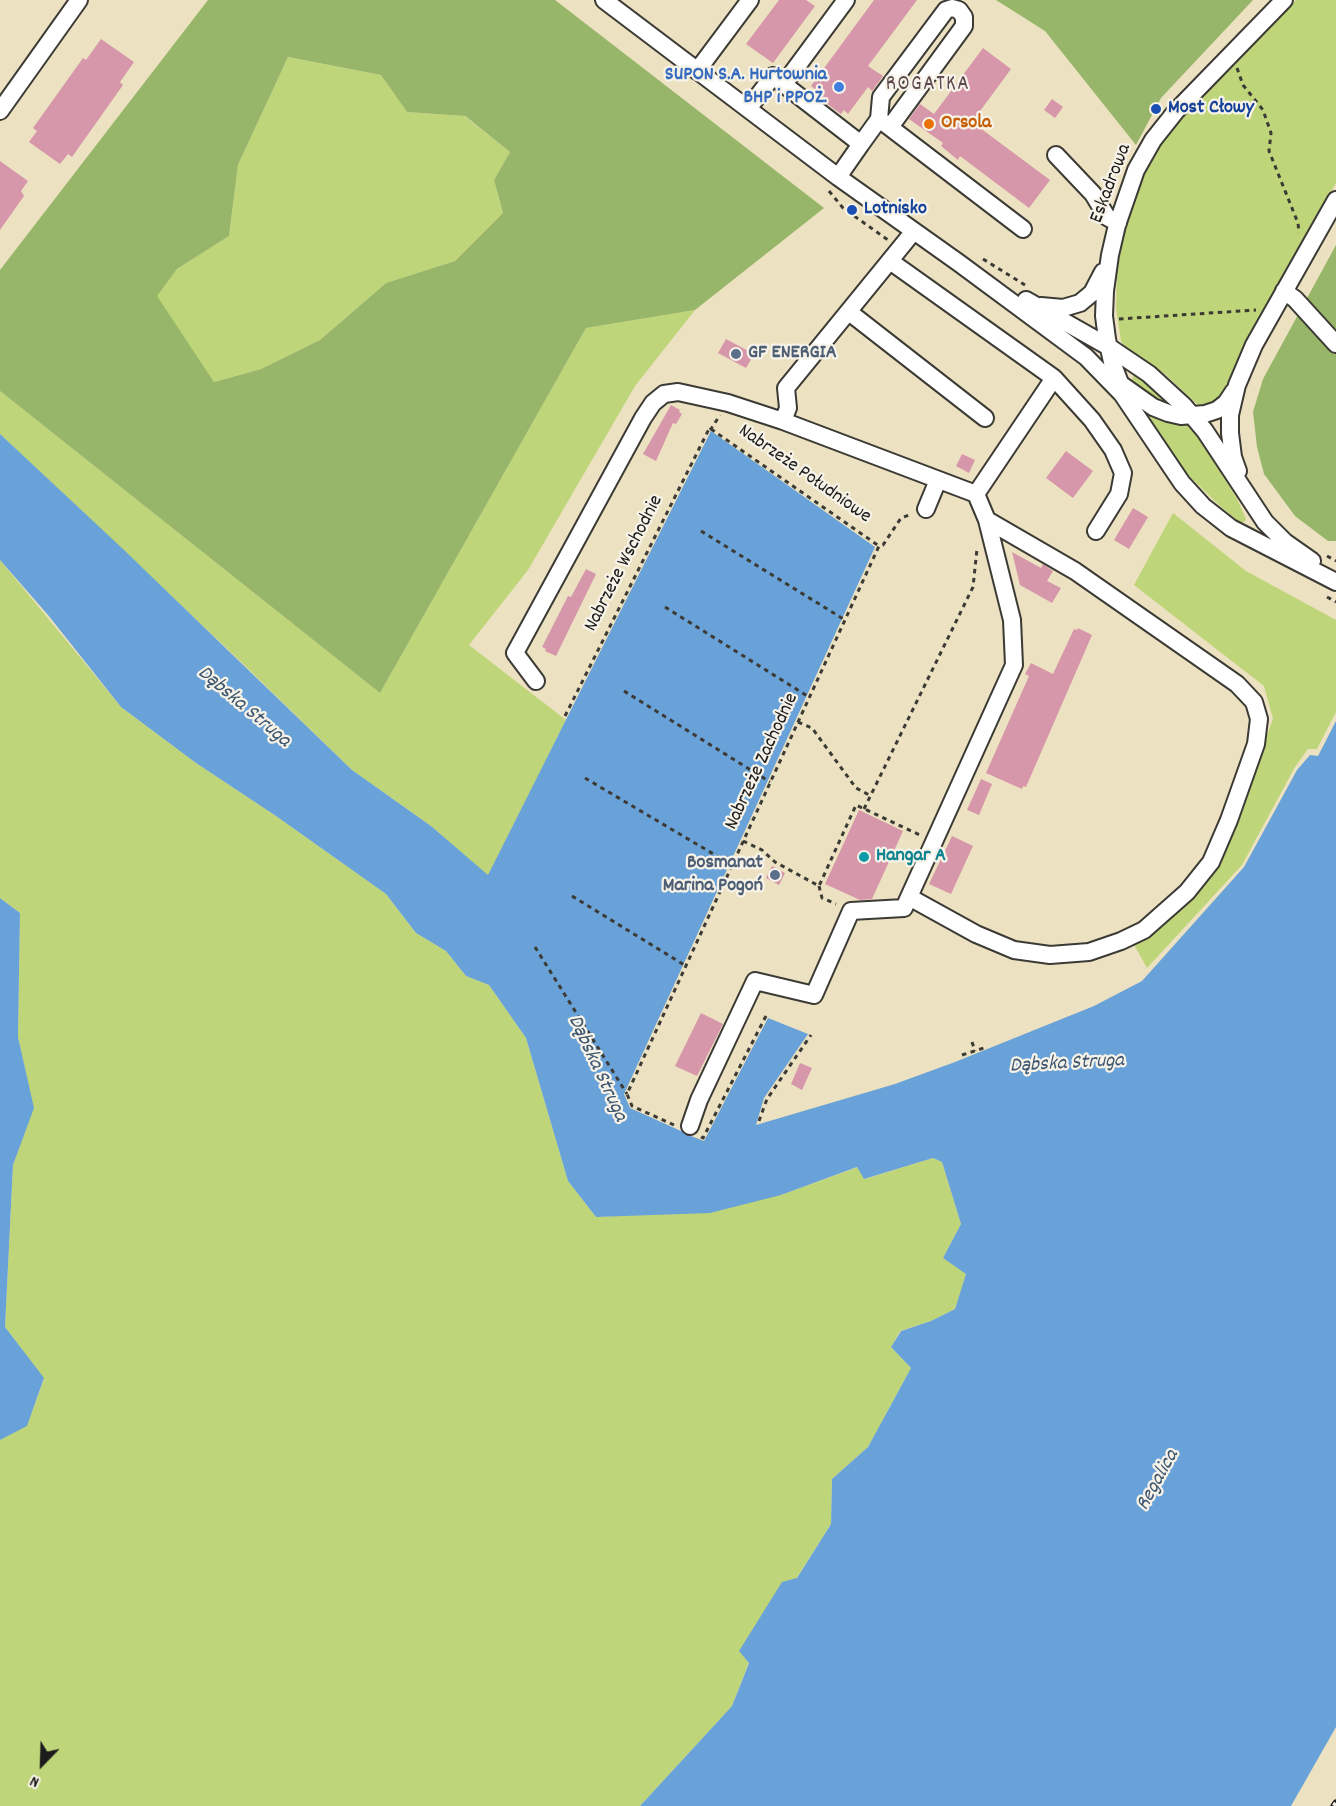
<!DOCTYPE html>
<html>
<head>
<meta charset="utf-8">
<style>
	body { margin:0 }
	#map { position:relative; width:1336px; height:1806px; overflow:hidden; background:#ece1c0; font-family:Dekko,sans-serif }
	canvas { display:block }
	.north { position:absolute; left:12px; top:1734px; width:60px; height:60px; -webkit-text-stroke:4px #f7f3e8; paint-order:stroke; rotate:203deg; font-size:16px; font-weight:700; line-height:24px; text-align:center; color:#1c1c1c }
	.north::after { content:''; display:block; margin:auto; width:21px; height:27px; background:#1c1c1c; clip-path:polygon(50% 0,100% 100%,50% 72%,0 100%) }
</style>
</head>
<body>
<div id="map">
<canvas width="1336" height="1806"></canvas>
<div class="north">N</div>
</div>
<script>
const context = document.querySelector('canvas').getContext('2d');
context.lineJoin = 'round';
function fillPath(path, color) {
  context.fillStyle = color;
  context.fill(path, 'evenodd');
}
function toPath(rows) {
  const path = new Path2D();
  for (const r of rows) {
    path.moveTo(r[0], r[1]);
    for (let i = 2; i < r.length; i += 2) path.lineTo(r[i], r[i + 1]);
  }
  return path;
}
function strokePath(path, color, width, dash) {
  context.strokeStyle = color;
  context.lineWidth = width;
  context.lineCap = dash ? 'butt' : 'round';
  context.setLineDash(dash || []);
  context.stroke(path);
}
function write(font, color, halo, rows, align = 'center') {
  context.font = font + ' Dekko,sans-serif';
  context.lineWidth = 4.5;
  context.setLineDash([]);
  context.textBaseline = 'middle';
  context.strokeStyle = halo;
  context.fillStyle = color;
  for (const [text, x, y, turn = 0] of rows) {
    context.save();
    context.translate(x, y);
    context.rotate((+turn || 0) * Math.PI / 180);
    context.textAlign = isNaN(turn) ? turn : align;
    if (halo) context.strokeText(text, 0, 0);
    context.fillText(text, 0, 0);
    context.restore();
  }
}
fillPath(toPath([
	[1296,0,1336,0,1336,183,1249,336,1221,396,1212,405,1200,407,1166,375,1124,346,1121,341,1116,308,1117,272,1127,219,1144,171,1175,123],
	[288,57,381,75,407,112,464,116,510,152,494,180,503,213,455,261,386,283,320,340,261,369,214,382,156,296,177,269,229,236,238,165],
	[695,310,635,386,528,570,469,645,566,720,488,876,431,826,352,770,239,660,0,434,0,391,380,693,586,328],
	[1134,375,1143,379,1172,406,1169,406,1159,400,1134,383,1132,379],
	[1151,414,1171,423,1189,424,1192,427,1237,499,1246,519,1244,522,1240,523,1220,506,1187,474,1151,422,1149,416],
	[1173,513,1246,571,1336,620,1336,712,1317,749,1308,749,1295,767,1242,865,1147,968,1132,941,1165,923,1202,885,1227,843,1273,719,1264,686,1134,585],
	[0,560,121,707,196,763,276,816,386,894,416,933,446,951,466,976,489,985,526,1038,568,1181,596,1217,627,1215,781,1195,858,1167,865,1179,933,1158,942,1162,961,1224,943,1258,967,1274,955,1309,931,1321,900,1331,891,1347,911,1368,868,1447,832,1479,831,1524,796,1579,749,1662,732,1706,640,1806,0,1806,0,1440,27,1425,44,1379,5,1327,13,1165,33,1108,18,1037,20,913,0,898]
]), '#bfd579');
fillPath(toPath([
	[208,0,555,0,824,208,695,310,586,328,380,693,0,391,0,270],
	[288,57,381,75,407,112,465,116,510,152,494,180,503,213,455,261,386,283,320,340,261,369,214,382,157,296,177,269,229,236,238,165],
	[996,0,1253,0,1161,98,1136,145,1045,31],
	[1336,245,1336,541,1328,541,1295,516,1264,474,1257,447,1253,412,1263,379]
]), '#97b669');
fillPath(toPath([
	[711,431,875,547,624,1094,630,1108,681,1131,685,1123,694,1127,691,1136,704,1141,768,1018,808,1034,764,1098,756,1125,895,1084,955,1062,1094,1006,1142,981,1244,867,1297,770,1310,755,1318,756,1336,721,1336,1727,1291,1806,640,1806,732,1706,749,1663,739,1651,782,1582,797,1578,831,1524,832,1479,868,1447,911,1368,891,1347,901,1331,931,1321,955,1309,966,1274,943,1258,961,1224,942,1162,933,1158,864,1179,857,1167,781,1195,710,1213,596,1217,568,1181,526,1038,489,985,466,976,446,951,416,933,386,894,276,816,196,763,121,707,48,615,0,560,0,434,123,549,352,770,431,826,488,875],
	[0,898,20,913,18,1037,34,1108,13,1165,5,1327,44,1378,27,1426,0,1440]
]), '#69a2d8');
fillPath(toPath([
	[779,0,806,0,815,6,773,63,746,44],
	[874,0,917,0,868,66,883,76,872,91,868,87,848,114,844,110,841,114,816,96,819,92,811,86],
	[101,39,134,62,120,82,123,85,72,157,68,154,60,164,29,142,37,131,33,128,83,58,86,60],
	[983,48,1011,69,972,122,1050,180,1029,208,960,156,958,160,941,146,943,143,909,119,920,104,934,114],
	[1052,99,1063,107,1055,118,1044,110],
	[0,161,28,181,21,191,24,196,0,230],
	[726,339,754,354,746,368,718,353],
	[671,405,680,410,679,412,682,414,676,424,673,423,656,461,643,454],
	[1066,451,1093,471,1073,498,1046,478],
	[962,454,975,460,969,473,956,466],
	[1133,508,1148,517,1129,549,1114,540],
	[1012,552,1041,568,1043,564,1053,571,1047,581,1061,588,1052,603,1020,585],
	[586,569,596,574,556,656,545,651,546,649,542,647,568,596,571,597],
	[1078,628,1092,635,1026,787,1023,786,1022,789,986,773,1029,676,1025,674,1031,663,1053,674,1074,629,1077,630],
	[981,779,992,784,979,815,967,810],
	[859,810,903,831,872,899,860,900,825,884],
	[952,836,973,846,951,894,929,884],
	[772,866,785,873,779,885,766,878],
	[701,1013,723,1024,697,1076,675,1066],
	[800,1063,812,1068,802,1090,791,1084]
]), '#d797aa');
const minor = toPath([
	[604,0,838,177,959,263,1086,357,1122,394,1182,483,1203,506,1231,528,1336,582],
	[697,71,750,0],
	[784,84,846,0],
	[748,109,773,76,861,144,879,119,1023,229],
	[0,111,79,0],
	[879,119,881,97,946,10,952,8,959,10,964,17,964,26,890,127],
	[1056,155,1093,194,1107,217,1118,223],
	[838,177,861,144],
	[890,261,1054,378,976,494],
	[1284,291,1295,299,1336,344],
	[1026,300,1109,347,1149,374,1184,406,1205,431,1265,522,1285,542,1312,561],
	[1041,306,1063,308,1080,303,1092,293,1103,272],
	[849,312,985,418],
	[1054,378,1092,420,1113,450,1123,473,1119,494,1096,531],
	[1122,385,1153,407,1168,413,1181,416,1205,414,1217,410,1226,403,1234,391],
	[1122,388,1112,362,1107,339,1104,316,1105,291,1110,255,1117,225,1136,170,1153,140,1176,111,1284,0],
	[783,421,788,408,786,388,914,231],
	[1238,471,1233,457,1230,433,1230,415,1237,385,1254,345,1336,200],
	[926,509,938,480],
	[536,681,515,653,643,418,653,403,664,394,678,392,728,403,783,421,976,494,987,520,1012,620,1014,665,904,908,851,911,814,995,755,981,699,1100,690,1126],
	[909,897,976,934,1014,950,1050,955,1089,952,1121,941,1144,930,1187,892,1211,862,1229,820,1256,744,1259,719,1254,702,1237,684,1075,571,987,520]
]);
strokePath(minor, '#3b3a35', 20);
strokePath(toPath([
	[1237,68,1243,85,1263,110,1271,133,1269,151,1298,223,1299,233],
	[829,191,843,208,888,240],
	[983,259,1025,285],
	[1119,319,1256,310],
	[711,429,879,546],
	[701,531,845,620],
	[1327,556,1336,561],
	[1327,597,1336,602],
	[665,607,809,697],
	[624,691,770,782],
	[565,716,710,427,711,429,720,415],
	[798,722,812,728,856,788,871,796],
	[585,778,732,865],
	[864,809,973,587,977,549],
	[743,841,762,850,775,862,819,886,856,805,922,836],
	[819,886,822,898,836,904],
	[572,896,686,966],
	[535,947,627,1094],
	[972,1042,975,1051],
	[962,1055,987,1047],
	[759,1121,767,1099,811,1035],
	[674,1125,632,1106,627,1094,879,546,883,545,901,518,912,514],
	[701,1137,703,1138,766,1016]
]), '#3b3a35', 3, [4.5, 4.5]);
strokePath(minor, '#fff', 16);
const rail = toPath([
	[1334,1806,1336,1803]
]);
strokePath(rail, '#1c1c1c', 7);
strokePath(rail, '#f7f3e8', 4.5, [14]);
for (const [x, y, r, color] of [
	[839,87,6,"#3f7fe0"],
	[1156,109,6,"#1a4fb4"],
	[929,124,6,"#e8710a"],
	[852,210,6,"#1a4fb4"],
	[736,354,6,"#5c6f8a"],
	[864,857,6,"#0f9aa8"],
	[775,875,6,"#5c6f8a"]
]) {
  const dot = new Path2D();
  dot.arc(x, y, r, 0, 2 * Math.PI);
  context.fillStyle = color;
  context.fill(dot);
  strokePath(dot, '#f7f3e8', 2);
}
write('bold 20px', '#366cbe', '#f7f3e8', [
	["SUPON S.A. Hurtownia",827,76],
	["BHP i PPOŻ.",827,99]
], 'right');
write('bold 20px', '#164399', '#f7f3e8', [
	["Most Cłowy",1168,109],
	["Lotnisko",864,210]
], 'left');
write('bold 20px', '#c56008', '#f7f3e8', [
	["Orsola",941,124]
], 'left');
write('20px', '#1c1c1c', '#f7f3e8', [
	["Eskadrowa",1112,184,-69],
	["Nabrzeże Południowe",804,475,35],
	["Nabrzeże Wschodnie",625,564,-63],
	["Nabrzeże Zachodnie",763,762,-65]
]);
write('bold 20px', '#4e5e75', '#f7f3e8', [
	["GF ENERGIA",748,354],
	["Bosmanat",763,864,"right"],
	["Marina Pogoń",763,887,"right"]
], 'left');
write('bold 20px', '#0d838f', '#f7f3e8', [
	["Hangar A",876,857]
], 'left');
context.letterSpacing = '1.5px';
write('21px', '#5d474e', '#f7f3e8', [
	["ROGATKA",928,86]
]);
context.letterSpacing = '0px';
write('italic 21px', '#3f5871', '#f7f3e8', [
	["Dąbska Struga",243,708,40],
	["Dąbska Struga",1067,1065,-3],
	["Dąbska Struga",596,1069,65],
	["Regalica",1159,1481,-61]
]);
</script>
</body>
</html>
